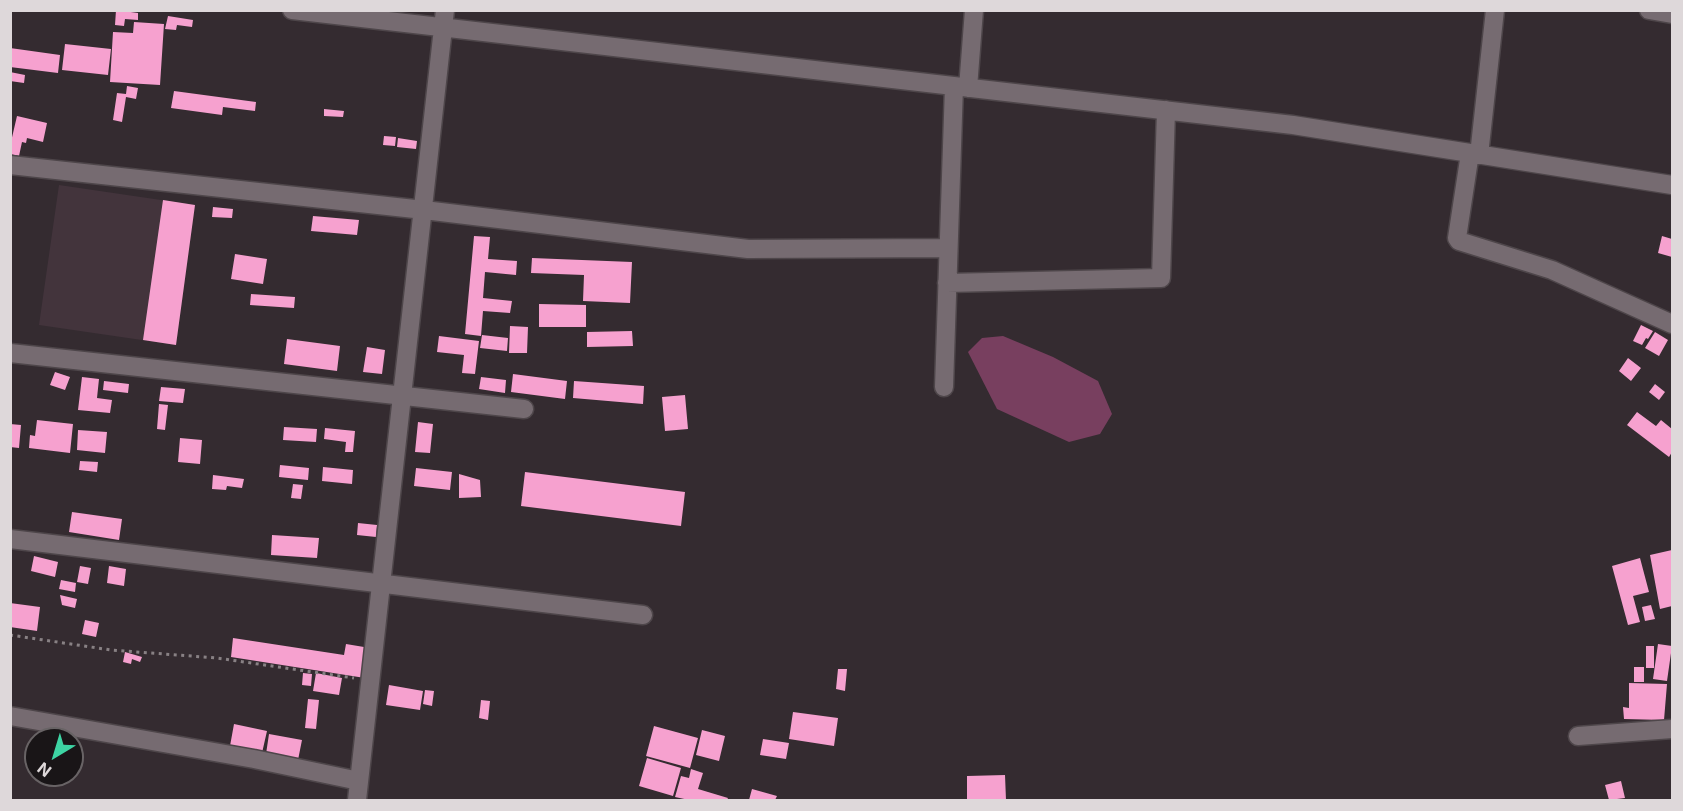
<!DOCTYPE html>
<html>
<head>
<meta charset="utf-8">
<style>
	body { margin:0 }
	#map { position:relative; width:1683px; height:811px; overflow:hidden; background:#342b30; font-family:Inter,sans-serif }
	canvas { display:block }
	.frame { position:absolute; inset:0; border:12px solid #ded8da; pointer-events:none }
	.north { position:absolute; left:24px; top:727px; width:60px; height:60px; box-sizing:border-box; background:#191517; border:2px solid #686365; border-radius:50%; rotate:218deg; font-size:16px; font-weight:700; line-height:24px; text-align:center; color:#ded8da }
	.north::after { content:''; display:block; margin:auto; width:21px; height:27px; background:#3dd4a3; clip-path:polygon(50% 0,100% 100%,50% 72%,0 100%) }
</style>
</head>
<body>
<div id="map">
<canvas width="1683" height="811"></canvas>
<div class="frame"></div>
<div class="north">N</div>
</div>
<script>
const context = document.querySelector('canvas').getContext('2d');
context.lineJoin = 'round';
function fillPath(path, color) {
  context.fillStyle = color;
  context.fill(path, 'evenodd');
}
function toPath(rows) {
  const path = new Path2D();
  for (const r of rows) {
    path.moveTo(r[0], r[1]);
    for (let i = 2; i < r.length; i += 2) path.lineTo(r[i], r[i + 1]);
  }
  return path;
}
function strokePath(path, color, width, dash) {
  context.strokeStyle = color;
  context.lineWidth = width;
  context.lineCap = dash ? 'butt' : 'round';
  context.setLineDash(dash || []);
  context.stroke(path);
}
fillPath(toPath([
	[59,185,195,205,176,345,39,325]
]), '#43343c');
fillPath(toPath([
	[1003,336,1053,357,1098,381,1112,414,1100,434,1069,442,997,409,968,352,982,338]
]), '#783f5f');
fillPath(toPath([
	[116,10,138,13,138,20,125,19,124,26,115,25],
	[168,16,193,20,192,27,177,25,176,30,165,29],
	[134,22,164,24,160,85,110,82,113,32,133,33],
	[65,44,111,49,108,75,62,70],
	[10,48,60,55,58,73,10,67],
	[10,72,25,75,24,83,10,81],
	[127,86,138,88,136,99,126,97,122,122,113,120,117,93,126,94],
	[174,91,256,102,255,111,223,107,222,115,171,108],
	[324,109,344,111,343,117,324,116],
	[17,116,47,123,43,142,27,138,26,143,22,142,19,156,10,154,10,146],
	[384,136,396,137,395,146,383,145],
	[398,138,417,141,416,149,397,147],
	[163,200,195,205,176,345,143,340],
	[213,207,233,209,232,218,212,217],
	[313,216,359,220,357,235,311,231],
	[474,236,490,237,488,259,517,261,516,275,485,272,483,298,512,301,510,313,483,311,481,336,465,334],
	[1662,236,1672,239,1672,257,1658,253],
	[235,254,267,259,263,284,231,279],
	[532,258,632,262,630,303,583,301,584,275,531,273],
	[251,294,295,297,294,308,250,305],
	[539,304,586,305,586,327,539,327],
	[1641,325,1653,331,1648,339,1646,338,1642,345,1633,341],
	[510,326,528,327,527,353,509,353],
	[632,331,633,346,587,347,587,332],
	[1655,332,1668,340,1659,356,1645,348],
	[482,335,508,338,507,351,480,348],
	[439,336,479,341,475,374,462,373,464,355,437,352],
	[287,339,340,346,337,371,284,364],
	[367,347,385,350,382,374,363,372],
	[1628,358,1641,368,1631,381,1619,371],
	[55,372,70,377,65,390,50,385],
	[513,374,567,381,565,399,511,392],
	[82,377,99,379,97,398,112,400,110,413,78,410],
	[481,377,506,380,505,393,479,389],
	[104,381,129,384,128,393,103,390],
	[574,381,644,386,643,404,573,398],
	[1655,384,1665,392,1659,400,1649,392],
	[161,387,185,389,183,403,159,401],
	[685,395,688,429,665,431,662,397],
	[159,404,168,405,165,430,157,429],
	[1637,412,1656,426,1661,420,1672,429,1672,452,1669,457,1627,425],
	[37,420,73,424,70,453,29,448,30,435,35,436],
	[418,422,433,424,430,453,415,452],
	[10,424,21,425,19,448,10,447],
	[284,427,317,429,316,442,283,440],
	[325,428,355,431,353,452,345,452,346,442,324,439],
	[78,430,107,432,105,453,77,450],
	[180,438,202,440,200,464,178,462],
	[80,461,98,462,97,472,79,470],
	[280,465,309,468,308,480,279,477],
	[323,467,353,470,352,484,322,481],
	[416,468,452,472,450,490,414,486],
	[525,472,685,492,681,526,521,506],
	[459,474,480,480,481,497,459,498],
	[213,475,244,479,242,488,227,486,226,490,212,489],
	[293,484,303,485,301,499,291,498],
	[72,512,122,519,119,540,69,532],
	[358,523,377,525,376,537,357,535],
	[272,535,319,538,317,558,271,555],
	[1672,550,1672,606,1660,609,1650,555],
	[34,556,58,562,55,577,31,571],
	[1640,558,1649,592,1633,596,1640,622,1628,625,1612,566],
	[80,566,91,568,88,584,77,582],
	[109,566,126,569,124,586,107,583],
	[61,580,76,583,75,592,59,589],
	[60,595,77,599,75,608,62,605],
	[10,603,40,607,37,631,10,627],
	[1651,605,1655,619,1645,621,1642,607],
	[85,620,99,623,96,637,82,634],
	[233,638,344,655,346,644,370,648,365,678,231,657],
	[1658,644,1672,646,1667,681,1653,679],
	[1646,646,1654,646,1654,668,1646,668],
	[125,652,142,657,140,662,132,659,131,664,123,662],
	[1634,667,1644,667,1644,682,1634,682],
	[838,669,847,669,845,691,836,689],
	[303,673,312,674,311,686,302,685],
	[316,673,342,678,339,695,313,691],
	[1629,683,1667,684,1664,720,1624,719,1623,707,1629,708],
	[389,685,423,691,420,710,386,705],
	[425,690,434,691,432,706,423,704],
	[308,699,319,700,316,729,305,728],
	[481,700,490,701,488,720,479,718],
	[793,712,838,718,834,746,789,739],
	[234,724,267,731,262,753,230,746],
	[654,726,698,738,690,768,646,756],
	[702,730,725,736,719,761,696,755],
	[269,734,302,740,298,760,266,754],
	[763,739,789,743,786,759,760,755],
	[647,758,681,768,673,796,639,786],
	[691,769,703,773,698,789,728,798,727,800,689,800,675,797,681,776,689,778],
	[1005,775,1006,800,967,800,967,776],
	[1621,781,1625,798,1609,800,1605,785],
	[752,789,777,796,775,800,749,800]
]), '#f6a1cf');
const minor = toPath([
	[292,10,1293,125,1672,185],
	[1649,10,1672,14],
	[968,88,974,10],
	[1470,153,1457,238,1459,241,1552,270,1672,324],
	[1479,155,1495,10],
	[10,165,424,210,748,249,948,248],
	[947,283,1161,278,1166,110],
	[10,353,524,409],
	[944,387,954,86],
	[10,539,643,615],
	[10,716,254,759,359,781],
	[1578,736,1672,729],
	[357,800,445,10]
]);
strokePath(minor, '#4e464a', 21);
strokePath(toPath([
	[10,635,111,650,217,658,354,678]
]), '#888184', 3, [3, 4.5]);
strokePath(minor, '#766b71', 18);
</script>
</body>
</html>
